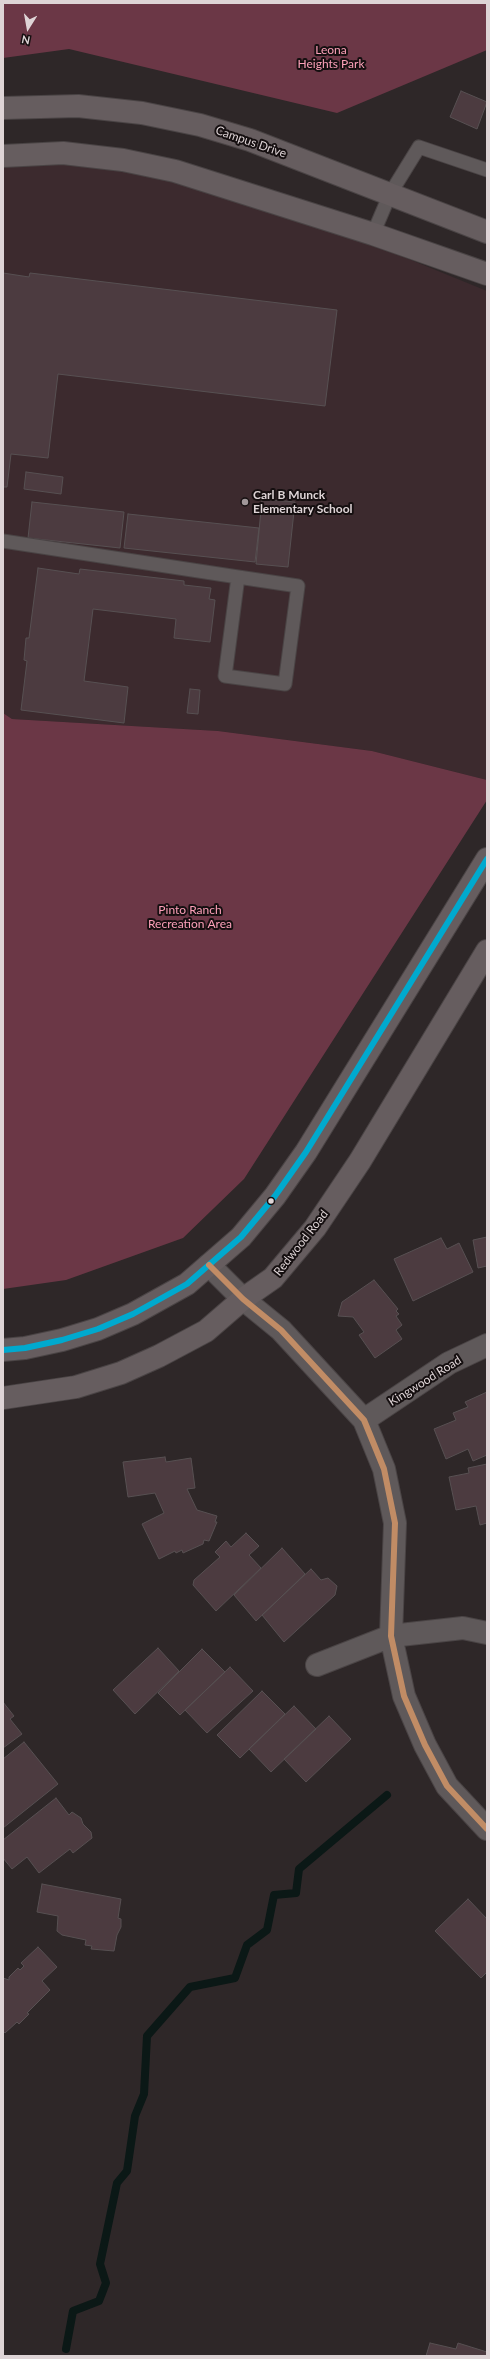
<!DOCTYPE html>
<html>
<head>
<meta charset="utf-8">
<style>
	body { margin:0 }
	#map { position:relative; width:490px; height:2359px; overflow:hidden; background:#2e2728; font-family:Lato,sans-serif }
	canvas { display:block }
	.frame { position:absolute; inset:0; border:4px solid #ded4d6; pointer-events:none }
	.north { position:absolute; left:8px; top:8px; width:40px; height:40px; -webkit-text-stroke:3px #150f10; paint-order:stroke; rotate:191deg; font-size:11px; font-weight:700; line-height:16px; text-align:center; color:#ded4d6 }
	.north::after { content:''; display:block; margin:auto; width:14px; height:18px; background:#ded4d6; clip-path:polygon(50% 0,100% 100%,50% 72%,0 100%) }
</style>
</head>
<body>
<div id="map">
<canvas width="490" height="2359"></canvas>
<div class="frame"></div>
<div class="north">N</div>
</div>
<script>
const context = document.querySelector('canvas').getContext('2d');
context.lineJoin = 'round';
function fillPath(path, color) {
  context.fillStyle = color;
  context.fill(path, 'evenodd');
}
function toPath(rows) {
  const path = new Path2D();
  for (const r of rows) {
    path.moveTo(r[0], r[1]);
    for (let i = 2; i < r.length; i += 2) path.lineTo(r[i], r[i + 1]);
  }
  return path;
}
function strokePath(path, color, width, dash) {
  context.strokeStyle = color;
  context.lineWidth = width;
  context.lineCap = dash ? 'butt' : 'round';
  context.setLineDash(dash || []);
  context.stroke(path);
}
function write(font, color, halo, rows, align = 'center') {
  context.font = font + ' Lato,sans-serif';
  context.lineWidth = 4;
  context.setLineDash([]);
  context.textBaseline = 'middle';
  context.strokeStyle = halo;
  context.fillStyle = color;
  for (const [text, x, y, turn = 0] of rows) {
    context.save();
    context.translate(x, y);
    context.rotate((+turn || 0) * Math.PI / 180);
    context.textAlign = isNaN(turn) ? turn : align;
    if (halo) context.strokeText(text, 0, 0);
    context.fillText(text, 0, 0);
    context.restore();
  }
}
fillPath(toPath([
	[95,163,247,193,487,291,487,780,372,751,218,731,12,719,3,713,3,167]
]), '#3c2a2e');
fillPath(toPath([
	[3,3,487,3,487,50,337,113,69,49,3,58],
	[3,713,12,719,218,731,372,751,487,780,487,800,244,1179,183,1238,66,1280,3,1289]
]), '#6b3746');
strokePath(toPath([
	[66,2349,73,2311,99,2301,106,2283,100,2264,117,2183,127,2171,135,2116,144,2094,147,2036,190,1987,235,1978,247,1945,267,1930,274,1895,296,1893,299,1869,387,1795]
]), '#0b1816', 8);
const building = toPath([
	[461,91,487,102,477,129,450,117,461,91],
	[3,273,29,277,30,273,337,310,325,406,58,374,48,458,11,454,7,487,3,487,3,273],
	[26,472,63,477,61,494,24,489,26,472],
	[262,499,295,502,288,567,256,564,262,499],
	[32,502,124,512,120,548,28,538,32,502],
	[128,514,259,528,255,562,124,548,128,514],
	[38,568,79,574,80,569,184,581,184,585,211,588,209,599,215,600,210,642,174,638,176,619,93,609,84,681,128,687,124,723,21,710,27,661,24,660,26,638,29,638,38,568],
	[190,689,200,690,198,714,187,713,190,689],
	[487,1237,487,1266,478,1268,473,1240,487,1237],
	[441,1238,447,1249,459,1243,473,1272,413,1301,394,1259,441,1238],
	[374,1280,398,1309,396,1311,399,1314,396,1316,402,1325,396,1330,402,1339,375,1358,359,1335,364,1332,353,1317,338,1316,342,1302,374,1280],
	[487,1392,487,1455,473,1461,468,1449,446,1459,434,1429,456,1420,453,1413,468,1407,465,1402,487,1392],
	[165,1457,166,1462,191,1458,195,1488,187,1489,197,1510,217,1516,215,1522,217,1522,209,1541,204,1540,203,1544,183,1553,182,1550,176,1553,175,1551,159,1559,142,1524,164,1513,155,1493,128,1497,123,1462,165,1457],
	[487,1464,487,1523,480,1525,476,1506,456,1510,449,1477,469,1473,468,1468,487,1464],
	[246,1533,259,1546,249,1555,261,1568,216,1611,193,1585,194,1580,220,1557,215,1552,226,1541,231,1547,246,1533],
	[282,1548,305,1574,256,1621,234,1595,282,1548],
	[311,1569,321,1580,328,1578,337,1586,335,1595,284,1642,262,1615,311,1569],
	[158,1648,179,1671,135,1714,113,1690,158,1648],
	[202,1649,225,1672,180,1715,158,1693,202,1649],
	[230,1667,253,1691,207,1733,185,1710,230,1667],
	[262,1691,285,1714,240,1758,217,1735,262,1691],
	[3,1702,14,1716,10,1719,22,1734,3,1748,3,1702],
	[294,1706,316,1729,271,1772,249,1749,294,1706],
	[329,1716,351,1739,306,1782,284,1759,329,1716],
	[24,1742,58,1784,3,1828,3,1759,24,1742],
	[56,1798,69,1815,72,1812,81,1818,83,1824,91,1832,92,1838,73,1853,70,1849,39,1873,27,1857,12,1869,3,1858,3,1840,56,1798],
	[42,1884,121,1899,118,1918,121,1919,121,1927,117,1935,114,1951,91,1949,92,1946,85,1945,86,1940,62,1935,57,1931,58,1916,37,1912,42,1884],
	[468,1899,487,1919,487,1972,481,1978,435,1931,468,1899],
	[38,1947,57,1967,42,1981,50,1990,27,2013,29,2014,19,2024,17,2022,5,2033,3,2031,3,1978,9,1980,9,1977,18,1968,20,1970,24,1966,21,1963,38,1947],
	[430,2343,456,2349,458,2343,487,2352,486,2356,426,2356,430,2343]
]);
fillPath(building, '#4c3b40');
strokePath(building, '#575052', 1);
const lane = toPath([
	[373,234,390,194,419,147,487,170],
	[3,541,238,577,298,586,285,684,225,676,238,577]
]);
const street = toPath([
	[209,1265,243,1299,281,1330,364,1420,384,1469,395,1523,391,1636,404,1696,425,1745,447,1786,487,1829],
	[364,1420,449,1363,487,1345],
	[317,1665,391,1636,463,1628,487,1633]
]);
const secondary = toPath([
	[3,108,78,106,142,113,200,125,250,140,487,232],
	[3,156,63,153,123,160,175,171,373,234,487,274],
	[3,1350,25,1348,62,1340,98,1329,133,1314,187,1284,241,1237,275,1196,306,1152,487,859],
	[3,1398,76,1387,121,1373,159,1356,206,1331,243,1299,273,1278,315,1228,360,1161,487,951]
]);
strokePath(lane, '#4a4445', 15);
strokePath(street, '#4a4445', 24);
strokePath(secondary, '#4a4445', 24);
strokePath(lane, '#5f595a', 13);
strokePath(street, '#5f595a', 22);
strokePath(secondary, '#665d5f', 22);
strokePath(toPath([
	[3,1350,25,1348,62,1340,98,1329,133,1314,187,1284,241,1237,275,1196,306,1152,487,859]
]), '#00a9ce', 6);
strokePath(toPath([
	[209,1265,243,1299,281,1330,364,1420,384,1469,395,1523,391,1636,404,1696,425,1745,447,1786,487,1829]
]), '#c18c65', 6);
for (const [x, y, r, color] of [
	[245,502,4,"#a09799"],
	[271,1201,3.5,"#ded4d6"]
]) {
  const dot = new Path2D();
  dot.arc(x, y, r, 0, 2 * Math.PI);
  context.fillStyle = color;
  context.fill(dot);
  strokePath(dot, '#150f10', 1.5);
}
write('12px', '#fca0b9', '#150f10', [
	["Leona",331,50],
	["Heights Park",331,64],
	["Pinto Ranch",190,910],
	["Recreation Area",190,924]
]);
write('12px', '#ded4d6', '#150f10', [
	["Campus Drive",251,142,19],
	["Redwood Road",301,1243,-52],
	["Kingwood Road",425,1381,-32]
]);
write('bold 12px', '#ded4d6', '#150f10', [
	["Carl B Munck",253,495],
	["Elementary School",253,509]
], 'left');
</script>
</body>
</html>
